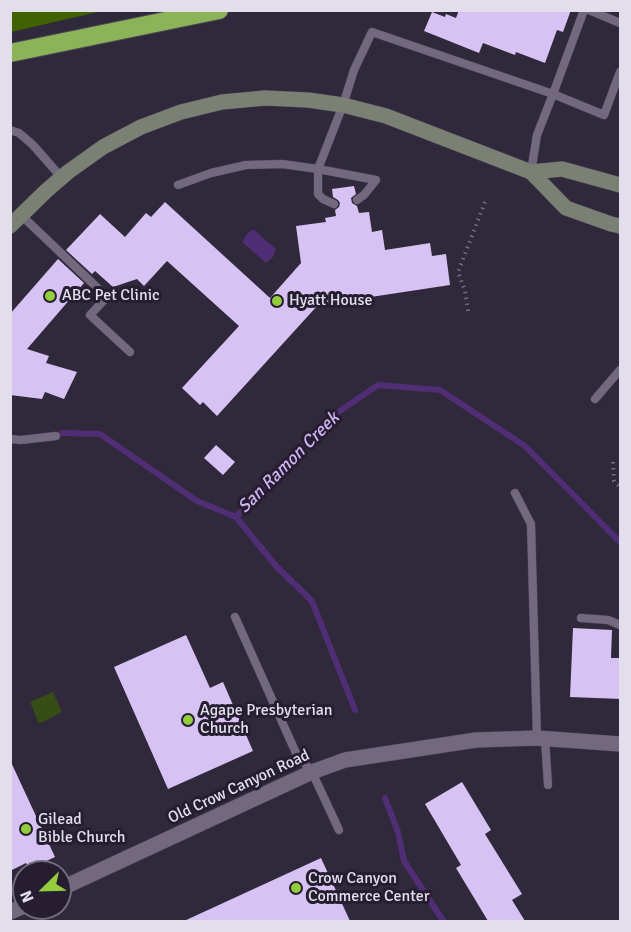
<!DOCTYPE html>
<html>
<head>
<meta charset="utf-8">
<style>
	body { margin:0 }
	#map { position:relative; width:631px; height:932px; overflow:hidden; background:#30283b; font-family:Signika,sans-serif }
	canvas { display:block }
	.frame { position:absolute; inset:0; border:12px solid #e3deeb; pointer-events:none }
	.north { position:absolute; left:12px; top:860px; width:60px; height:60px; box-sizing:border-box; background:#261e30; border:2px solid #726b7b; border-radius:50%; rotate:247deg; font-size:16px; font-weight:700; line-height:24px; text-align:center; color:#e3deeb }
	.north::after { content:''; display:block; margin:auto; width:21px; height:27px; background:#93cd3e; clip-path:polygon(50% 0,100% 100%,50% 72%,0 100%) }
</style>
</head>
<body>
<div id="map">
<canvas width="631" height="932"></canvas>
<div class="frame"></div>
<div class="north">N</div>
</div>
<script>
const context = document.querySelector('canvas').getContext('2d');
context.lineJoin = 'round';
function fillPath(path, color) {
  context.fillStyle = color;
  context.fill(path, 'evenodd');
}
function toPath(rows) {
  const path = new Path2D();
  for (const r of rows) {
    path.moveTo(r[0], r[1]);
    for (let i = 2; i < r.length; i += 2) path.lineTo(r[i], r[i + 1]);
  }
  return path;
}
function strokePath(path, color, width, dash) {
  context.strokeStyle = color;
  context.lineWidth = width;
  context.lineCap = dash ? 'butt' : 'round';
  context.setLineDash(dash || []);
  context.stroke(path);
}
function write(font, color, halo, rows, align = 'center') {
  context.font = font + ' Signika,sans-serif';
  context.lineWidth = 6;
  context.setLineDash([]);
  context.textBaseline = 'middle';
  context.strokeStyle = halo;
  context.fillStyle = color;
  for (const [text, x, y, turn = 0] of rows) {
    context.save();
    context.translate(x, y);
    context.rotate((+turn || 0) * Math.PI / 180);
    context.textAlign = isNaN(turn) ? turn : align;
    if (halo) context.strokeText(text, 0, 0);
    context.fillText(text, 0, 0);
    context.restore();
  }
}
fillPath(toPath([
	[53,692,62,712,41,723,38,722,30,702]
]), '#364e16');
fillPath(toPath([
	[11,10,102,10,102,11,11,32]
]), '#406201');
fillPath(toPath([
	[252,230,254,230,276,249,273,257,266,263,242,242,247,234]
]), '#502e75');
strokePath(toPath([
	[62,433,100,434,197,501,236,517,331,417,378,385,440,390,525,446,620,542],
	[236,517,276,566,312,601,355,710],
	[385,798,398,832,404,861,444,922]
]), '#502e75', 6);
fillPath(toPath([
	[459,10,571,10,563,32,557,30,545,63,516,52,515,55,483,43,479,53,424,31,432,12,445,17,446,14,456,18],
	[354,186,356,194,351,198,352,203,357,206,359,213,369,212,372,232,382,230,385,250,430,243,432,256,446,254,450,285,318,305,217,416,203,402,200,405,182,388,239,326,167,261,144,286,137,279,113,287,95,271,92,274,66,250,100,214,125,237,146,213,151,217,165,202,270,298,301,263,296,226,326,222,325,218,336,216,335,210,339,207,340,203,338,200,333,197,332,189],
	[58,259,84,283,27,349,49,356,46,363,77,372,64,399,45,392,42,399,10,395,10,314],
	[216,445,235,462,223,475,204,458],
	[573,628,612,630,611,658,621,658,621,699,570,697],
	[186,635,210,688,223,682,253,751,168,789,114,667],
	[10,760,55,857,29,869,26,863,10,871],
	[462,782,491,830,485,834,522,894,512,900,525,921,488,921,456,868,461,865,425,804],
	[321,858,350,921,184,921]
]), '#d7c2f4');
const service = toPath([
	[589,10,620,23],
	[10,130,19,133,33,145,61,177],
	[531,172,537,135,553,94,584,10],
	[178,185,211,173,246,165,282,164,318,169,343,105,354,70,372,32,553,94,604,115,620,72],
	[334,204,323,199,318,194,318,169,376,180,364,195,357,200],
	[21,215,107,297,90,315,130,352],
	[595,399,620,370],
	[10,439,21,440,56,436],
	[515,493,531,524,537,738],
	[235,617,296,753,312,772,339,830],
	[581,618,608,620,620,625],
	[545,739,548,785]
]);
const minor = toPath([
	[60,889,312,772,345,760,476,740,537,738,620,744],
	[10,912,24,906]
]);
const secondary = toPath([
	[531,172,562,169,620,185],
	[10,226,46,191,68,172,103,147,141,127,181,112,222,102,265,98,308,100,343,105,386,116,531,172,566,208,611,224,620,226]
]);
const motorway = toPath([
	[10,53,219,10]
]);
strokePath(service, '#4d4656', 9);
strokePath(minor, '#4d4656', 16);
strokePath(secondary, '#4d4656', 16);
strokePath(motorway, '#4d4656', 20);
strokePath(toPath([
	[468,311,465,291,458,272,485,202],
	[613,462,614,481,620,487]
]), '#736c7d', 4, [1.5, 4.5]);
strokePath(service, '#72697f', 8);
strokePath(minor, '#72697f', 15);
strokePath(secondary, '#7a8074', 15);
strokePath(motorway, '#8bb459', 18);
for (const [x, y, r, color] of [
	[50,296,6,"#93cd3e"],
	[277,301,6,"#93cd3e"],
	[188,720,6,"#93cd3e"],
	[26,829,6,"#93cd3e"],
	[296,888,6,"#93cd3e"]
]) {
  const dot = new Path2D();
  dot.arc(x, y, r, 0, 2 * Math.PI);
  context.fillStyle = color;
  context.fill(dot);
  strokePath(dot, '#261e30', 2);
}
write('16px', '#e3deeb', '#261e30', [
	["ABC Pet Clinic",62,296],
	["Hyatt House",289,301],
	["Agape Presbyterian",200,711],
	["Church",200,729],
	["Gilead",38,820],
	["Bible Church",38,838],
	["Crow Canyon",308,879],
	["Commerce Center",308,897]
], 'left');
write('16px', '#e3deeb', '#261e30', [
	["Old Crow Canyon Road",239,787,-25]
]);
write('italic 18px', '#ceb4f2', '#261e30', [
	["San Ramon Creek",289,463,-45]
]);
</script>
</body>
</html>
